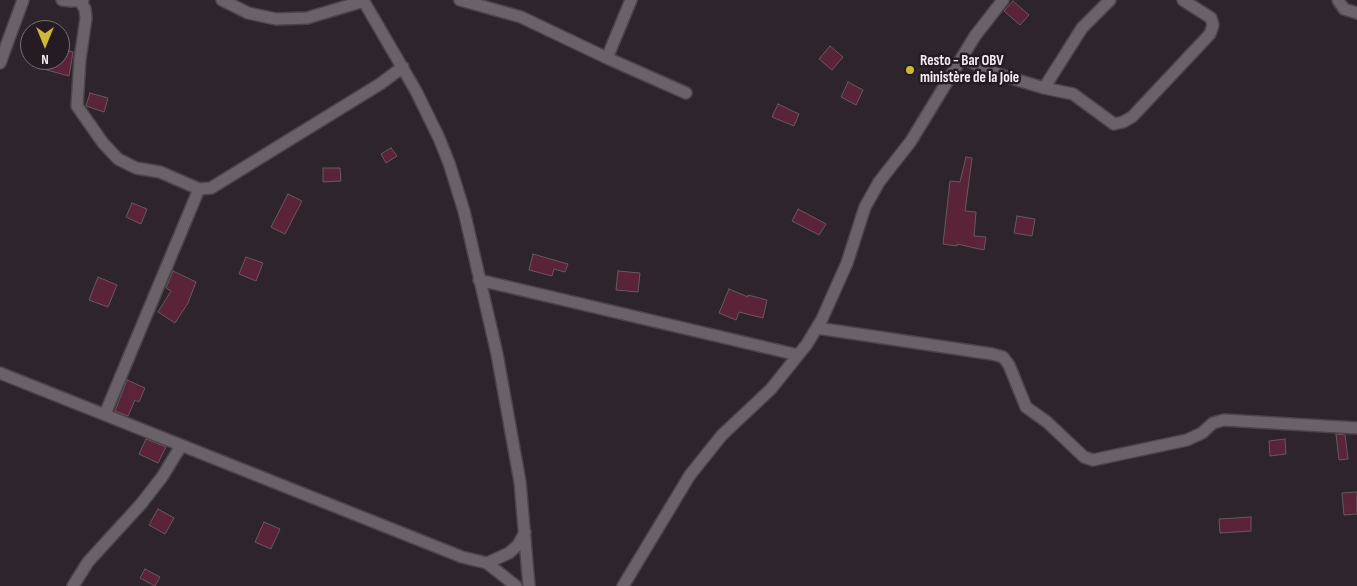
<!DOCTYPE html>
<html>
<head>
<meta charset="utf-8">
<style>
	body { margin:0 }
	#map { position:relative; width:1357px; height:586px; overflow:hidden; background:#2e252c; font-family:"Sofia Sans Condensed",sans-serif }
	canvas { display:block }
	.north { position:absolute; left:20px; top:20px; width:50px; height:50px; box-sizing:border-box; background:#241c22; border:1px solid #777075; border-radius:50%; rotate:180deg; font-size:14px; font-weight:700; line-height:20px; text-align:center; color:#f3edf1 }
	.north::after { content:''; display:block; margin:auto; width:18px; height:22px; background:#cfb837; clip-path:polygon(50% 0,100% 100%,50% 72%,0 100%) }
</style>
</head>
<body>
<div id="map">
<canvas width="1357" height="586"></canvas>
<div class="north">N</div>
</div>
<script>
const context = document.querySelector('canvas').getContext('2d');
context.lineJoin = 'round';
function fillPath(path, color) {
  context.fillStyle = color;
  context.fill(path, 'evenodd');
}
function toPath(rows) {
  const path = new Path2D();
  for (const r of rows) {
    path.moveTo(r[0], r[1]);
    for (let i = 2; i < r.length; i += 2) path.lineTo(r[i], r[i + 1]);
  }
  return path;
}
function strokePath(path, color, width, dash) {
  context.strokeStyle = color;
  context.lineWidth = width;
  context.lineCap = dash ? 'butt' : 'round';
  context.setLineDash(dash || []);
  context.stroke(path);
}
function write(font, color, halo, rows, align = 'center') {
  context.font = font + ' "Sofia Sans Condensed",sans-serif';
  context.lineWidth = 5;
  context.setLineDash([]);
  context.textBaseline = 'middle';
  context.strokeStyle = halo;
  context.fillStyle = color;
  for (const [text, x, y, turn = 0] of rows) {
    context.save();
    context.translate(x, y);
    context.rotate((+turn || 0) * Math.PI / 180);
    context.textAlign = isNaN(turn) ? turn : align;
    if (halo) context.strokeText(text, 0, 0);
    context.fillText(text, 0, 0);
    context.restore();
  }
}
const building = toPath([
	[1013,1,1029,15,1020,25,1004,11,1013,1],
	[830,46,843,57,832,70,819,59,830,46],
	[60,49,73,52,69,76,47,70,49,60,60,60,60,49],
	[848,82,863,90,856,105,841,97,848,82],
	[90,93,108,98,104,112,86,106,90,93],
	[778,104,799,114,794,126,772,117,778,104],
	[391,148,397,156,386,163,381,154,391,148],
	[966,157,972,158,965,211,976,212,974,236,986,237,984,250,957,244,957,246,943,244,950,181,960,182,966,157],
	[323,168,340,168,341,181,323,182,323,168],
	[288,194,302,201,285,234,271,227,288,194],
	[132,203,147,209,141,224,126,217,132,203],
	[798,209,826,224,819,235,792,221,798,209],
	[1017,216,1035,219,1032,236,1014,233,1017,216],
	[533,254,568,264,565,272,554,269,552,276,529,270,533,254],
	[246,257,263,263,256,281,239,274,246,257],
	[173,271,196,282,188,303,175,323,158,312,171,291,166,288,173,271],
	[618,271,640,273,638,292,616,290,618,271],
	[98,277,117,285,108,307,89,300,98,277],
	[729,289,748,297,748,295,767,300,763,318,739,312,736,320,719,313,729,289],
	[127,380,145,388,139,402,135,400,128,416,115,411,127,380],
	[1336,434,1345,435,1348,459,1339,460,1336,434],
	[146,439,166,447,158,463,139,454,146,439],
	[1285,439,1286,454,1270,456,1269,441,1285,439],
	[1357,492,1357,514,1344,515,1342,493,1357,492],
	[158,509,174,518,165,534,149,525,158,509],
	[1251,517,1251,531,1220,533,1219,519,1251,517],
	[264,522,280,529,271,549,255,542,264,522],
	[145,569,160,577,155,586,140,578,145,569]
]);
fillPath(building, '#5a2338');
strokePath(building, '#665a5d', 1);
const minor = toPath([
	[62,0,71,1,83,0],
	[222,0,248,13,276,19,307,18,364,1],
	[363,0,416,91,439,138,449,163,464,211,497,354,520,482,529,586],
	[460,0,521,17,607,58,686,93],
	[1338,0,1344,9,1357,13],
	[80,1,85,9,86,18,80,59,77,106,103,143,118,159,136,168,160,172,199,189,211,188,380,84,403,67],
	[607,58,631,0],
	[962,58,1001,75,1044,88,1073,94,1114,124,1123,122,1132,117,1210,34,1213,25,1211,18,1183,0],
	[0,63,23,0],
	[1044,88,1082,28,1110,0],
	[479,280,798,355],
	[817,328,992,354,1003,357,1009,365,1026,407,1047,422,1084,457,1093,460,1187,440,1202,433,1213,423,1224,420,1357,428],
	[0,373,462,557,487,563,516,586],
	[105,414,199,189],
	[487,563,509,553,518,545,525,532],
	[73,586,88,562,141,504,162,477,181,446],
	[623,586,690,475,722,435,771,389,807,344,822,319,847,263,865,207,879,182,911,141,975,36,1003,0]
]);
strokePath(minor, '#4b4449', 14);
strokePath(minor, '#6b6269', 11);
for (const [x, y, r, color] of [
	[910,70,5,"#cfb837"]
]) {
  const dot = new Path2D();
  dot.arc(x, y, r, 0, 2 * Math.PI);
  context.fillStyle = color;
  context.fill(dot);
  strokePath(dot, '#241c22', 2);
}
write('bold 15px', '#f3edf1', '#241c22', [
	["Resto - Bar OBV",920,61],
	["ministère de la Joie",920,78]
], 'left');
</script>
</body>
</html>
